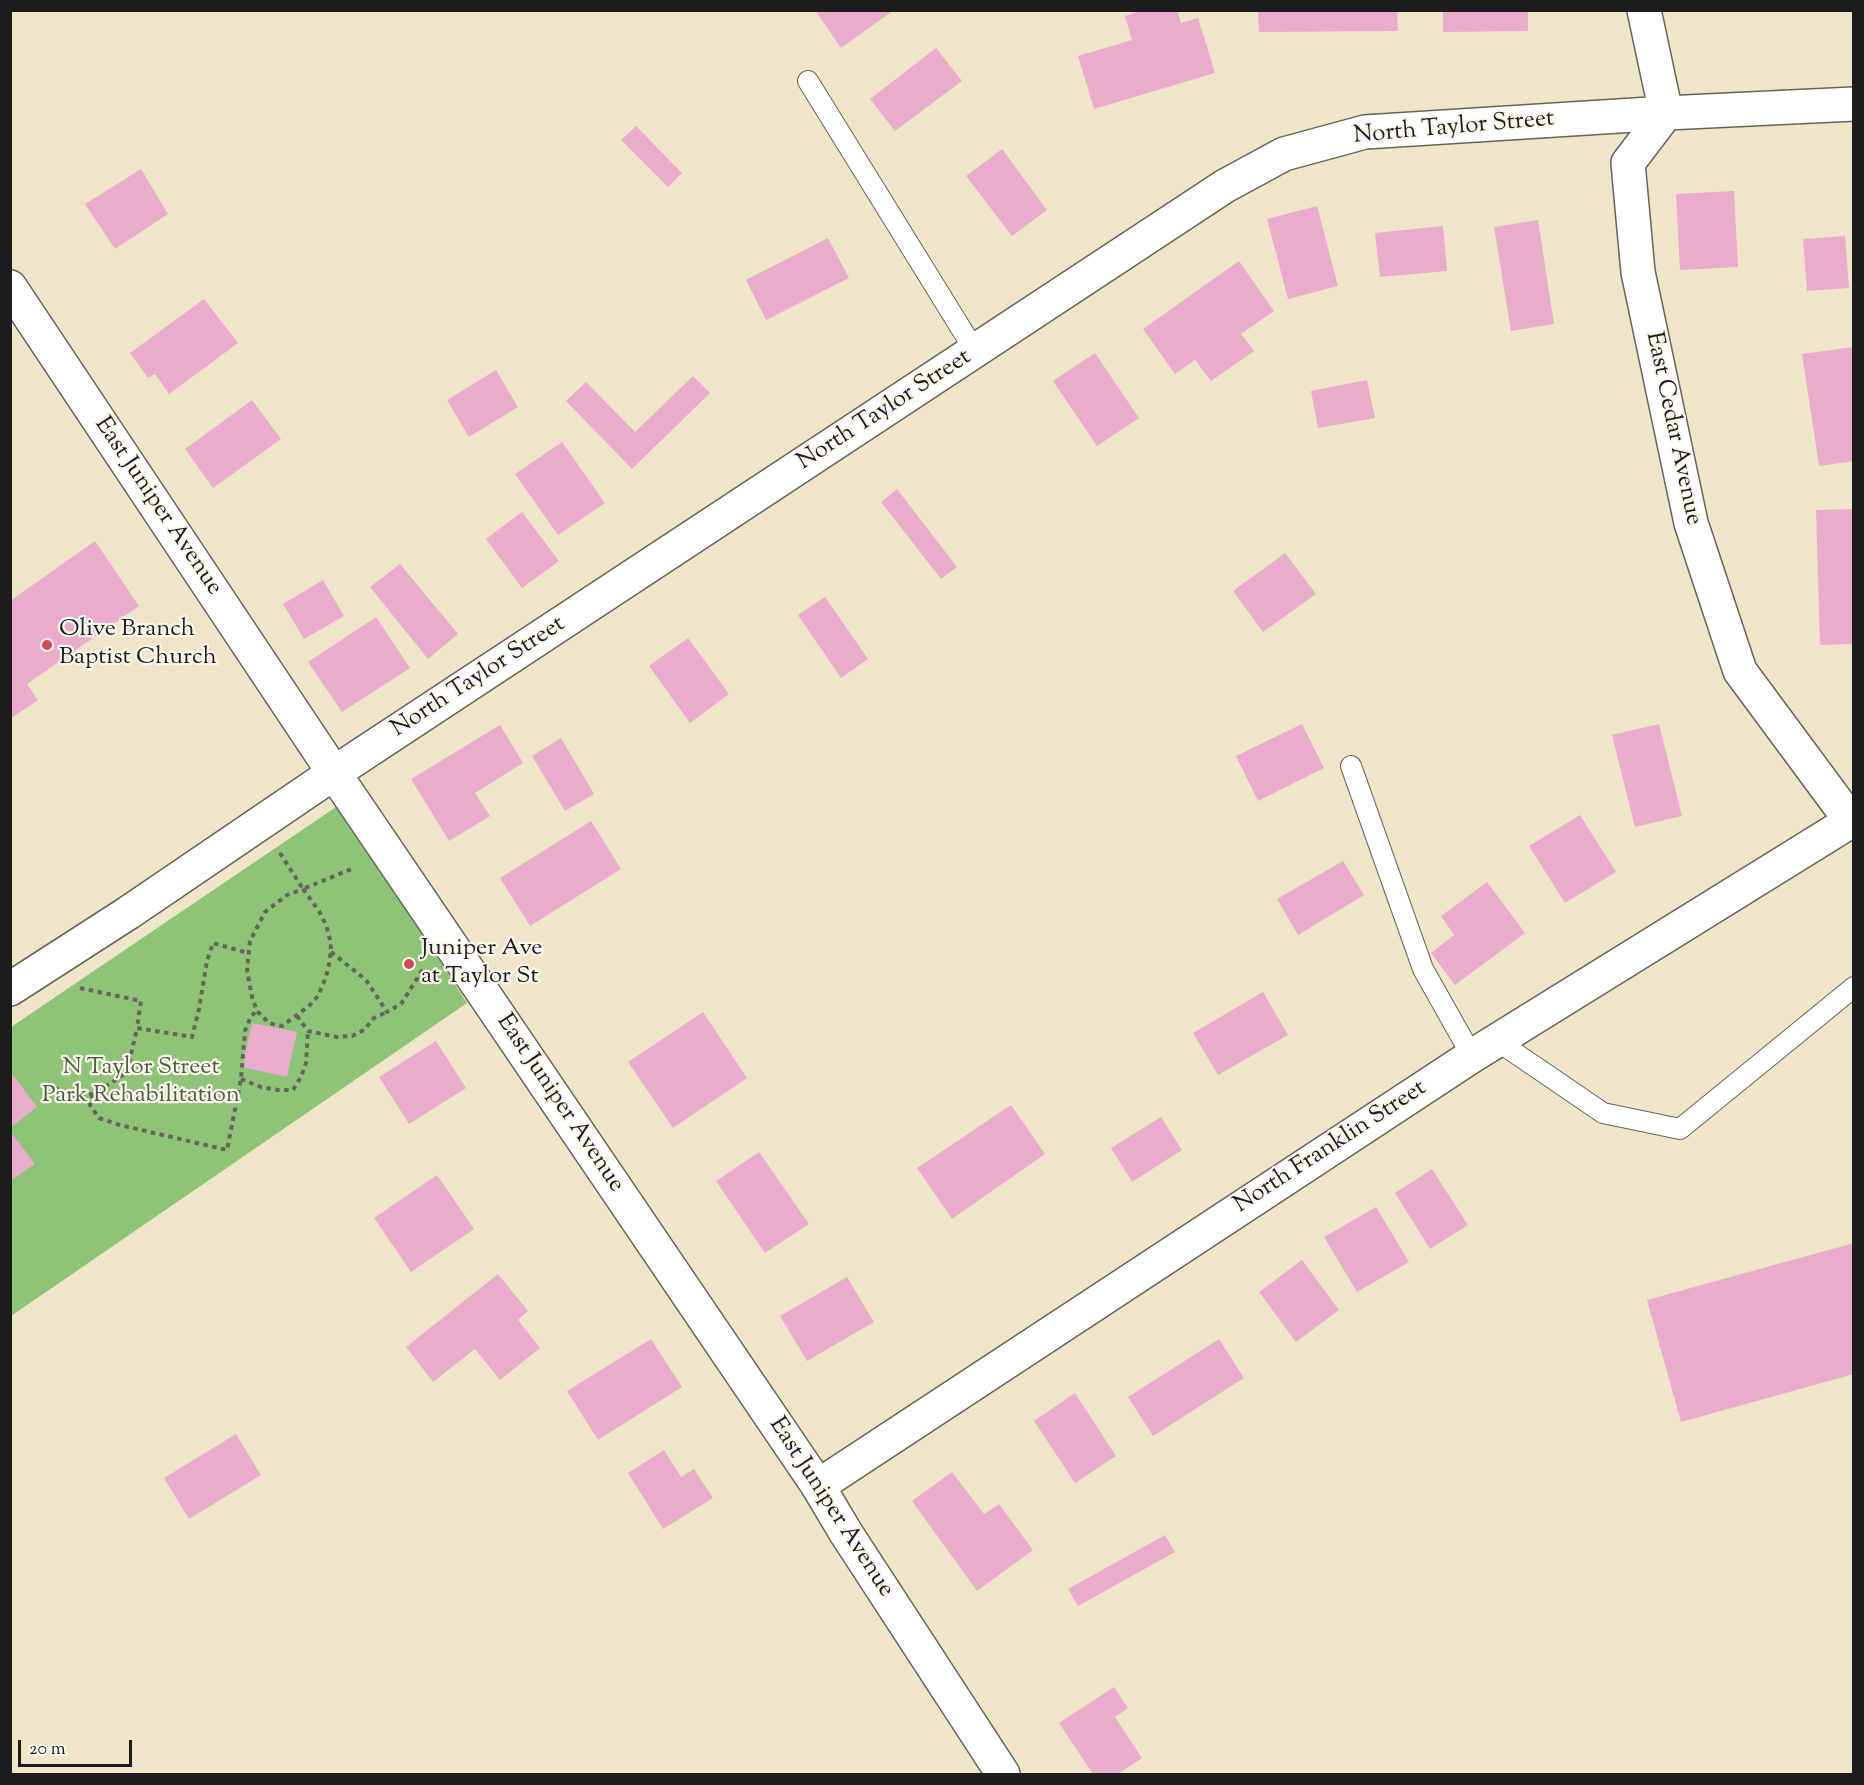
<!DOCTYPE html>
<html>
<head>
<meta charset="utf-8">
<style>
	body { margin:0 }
	#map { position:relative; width:1864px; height:1785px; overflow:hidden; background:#efe6c9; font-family:"Sorts Mill Goudy",serif }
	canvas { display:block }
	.frame { position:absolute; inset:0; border:12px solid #1c1c1c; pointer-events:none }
	.scale { position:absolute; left:18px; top:1740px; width:114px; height:27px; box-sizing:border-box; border:3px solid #1c1c1c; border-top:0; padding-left:8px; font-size:18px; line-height:21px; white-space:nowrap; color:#1c1c1c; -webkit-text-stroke:4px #fbf7ec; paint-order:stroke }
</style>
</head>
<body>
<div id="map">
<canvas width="1864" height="1785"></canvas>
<div class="frame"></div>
<div class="scale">20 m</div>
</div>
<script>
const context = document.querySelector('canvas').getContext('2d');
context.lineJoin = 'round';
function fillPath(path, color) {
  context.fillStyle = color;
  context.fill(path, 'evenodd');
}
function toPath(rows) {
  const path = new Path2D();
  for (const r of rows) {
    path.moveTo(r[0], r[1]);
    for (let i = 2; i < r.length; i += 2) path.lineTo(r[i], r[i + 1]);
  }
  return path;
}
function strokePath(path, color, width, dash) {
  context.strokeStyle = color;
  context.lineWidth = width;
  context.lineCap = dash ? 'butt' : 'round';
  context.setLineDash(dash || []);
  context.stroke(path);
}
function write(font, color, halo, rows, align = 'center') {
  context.font = font + ' "Sorts Mill Goudy",serif';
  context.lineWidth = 4.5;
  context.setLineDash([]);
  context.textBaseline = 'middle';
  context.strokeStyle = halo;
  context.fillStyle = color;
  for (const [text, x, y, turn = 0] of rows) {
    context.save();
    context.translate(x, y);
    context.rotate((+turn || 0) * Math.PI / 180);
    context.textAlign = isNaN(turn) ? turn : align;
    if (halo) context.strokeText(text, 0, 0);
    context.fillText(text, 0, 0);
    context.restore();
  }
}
fillPath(toPath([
	[339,805,467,1003,11,1316,11,1027]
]), '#8ec477');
fillPath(toPath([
	[821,10,894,10,841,48,817,13],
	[1143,10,1177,10,1181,23,1198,18,1215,73,1094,109,1078,56,1132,40,1125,16],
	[1258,10,1397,10,1398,31,1259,32],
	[1443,10,1528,10,1528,31,1443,32],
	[936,48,962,81,895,131,870,99],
	[636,126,682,173,668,187,621,140],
	[1002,149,1047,210,1012,236,966,176],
	[141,169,168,214,115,249,85,204],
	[1734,191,1738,267,1680,270,1676,194],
	[1317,206,1338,286,1288,299,1267,219],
	[1538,220,1554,324,1511,331,1494,227],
	[1443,226,1447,271,1380,277,1375,233],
	[1845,236,1849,288,1807,291,1803,239],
	[828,238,849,278,766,320,746,280],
	[1239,261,1274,311,1241,334,1254,351,1211,381,1195,360,1175,374,1143,329],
	[204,299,238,343,169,394,155,374,148,378,130,353],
	[1853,347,1854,461,1819,466,1802,354],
	[1095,353,1139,418,1097,446,1053,381],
	[496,370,518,407,469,437,447,400],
	[693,376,710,393,632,469,566,401,586,382,635,432],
	[1367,380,1375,418,1318,428,1311,391],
	[252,400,281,439,213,488,185,449],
	[562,442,605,503,558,535,515,474],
	[897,489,957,567,941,579,881,502],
	[1854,509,1854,644,1820,645,1816,510],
	[522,512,559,561,522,588,486,539],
	[95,541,139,606,27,684,38,700,10,719,10,601],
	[1285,553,1316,594,1263,632,1233,591],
	[400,564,458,634,428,659,370,587],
	[323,580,344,616,304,639,283,604],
	[825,597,868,659,841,678,798,615],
	[376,617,410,668,342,712,308,662],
	[688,638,729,694,690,723,649,666],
	[1302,724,1324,768,1258,801,1236,756],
	[1659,724,1682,816,1635,827,1612,735],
	[500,725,523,763,475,793,490,816,449,841,411,779],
	[561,738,594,794,565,811,532,756],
	[1580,815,1616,872,1565,903,1529,846],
	[591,821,621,869,530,926,500,878],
	[1343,861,1364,895,1298,935,1277,899],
	[1487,882,1525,933,1455,985,1431,953,1454,935,1441,916],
	[1263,992,1288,1035,1218,1075,1193,1033],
	[703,1012,747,1078,673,1128,628,1062],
	[252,1023,297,1032,287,1077,242,1067],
	[436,1041,466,1088,409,1124,379,1077],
	[10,1071,37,1107,10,1128],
	[1011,1105,1045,1154,952,1219,917,1168],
	[1161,1117,1182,1150,1132,1182,1111,1148],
	[10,1131,35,1164,10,1181],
	[759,1152,809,1224,765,1253,716,1181],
	[1432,1169,1468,1225,1430,1249,1395,1193],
	[437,1175,474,1229,411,1272,374,1218],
	[1376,1207,1409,1262,1357,1292,1324,1237],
	[1854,1243,1854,1374,1681,1422,1647,1300],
	[1302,1260,1339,1310,1296,1342,1259,1292],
	[498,1274,528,1311,518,1320,540,1348,500,1380,475,1349,433,1382,406,1347],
	[847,1277,874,1322,807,1361,780,1316],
	[651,1339,682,1387,598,1440,567,1391],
	[1219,1339,1244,1378,1153,1436,1128,1397],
	[1075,1393,1116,1456,1075,1483,1034,1421],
	[236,1434,261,1475,189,1519,164,1478],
	[664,1450,681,1477,694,1469,713,1498,663,1529,628,1473],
	[952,1472,984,1514,999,1504,1033,1550,977,1591,912,1501],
	[1165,1535,1175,1552,1078,1606,1068,1589],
	[1114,1687,1128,1708,1115,1717,1142,1758,1118,1774,1093,1774,1059,1723]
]), '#e9accd');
const service = toPath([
	[808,81,975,351],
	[1351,766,1423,969,1472,1056],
	[1496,1040,1603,1113,1680,1129,1854,987]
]);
const minor = toPath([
	[10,989,128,913,334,773,1225,186,1284,154,1365,132,1666,113,1854,104],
	[818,1486,1472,1056,1851,821,1740,671,1691,523,1638,272,1628,163,1666,113,1644,10]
]);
const tertiary = toPath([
	[10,287,334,773,818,1486,846,1533,1003,1774]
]);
strokePath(service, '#666359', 22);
strokePath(minor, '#666359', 36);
strokePath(tertiary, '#666359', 36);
strokePath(toPath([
	[280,853,303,889,354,868],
	[303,889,319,911,326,925,331,943,330,960,326,977,318,996,309,1006,282,1026,269,1023,257,1011,252,997,247,970,250,941,265,912,287,895,303,889],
	[331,952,366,980,387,1012,401,1004,423,969],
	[80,988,141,1001,137,1028,192,1037,199,1009,207,961,213,943,248,953],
	[297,1016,308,1031,337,1037,352,1036,364,1030,374,1018,387,1012],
	[241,1079,261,1087,278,1090,293,1090,301,1077,306,1063,308,1031],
	[46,1085,77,1096,93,1094,111,1083,127,1072,137,1028],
	[93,1094,90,1105,99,1118,120,1125,227,1150,241,1079,245,1031,251,1016,257,1011]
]), '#666359', 4, [4.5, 4.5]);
strokePath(service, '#fff', 20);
strokePath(minor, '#fff', 33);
strokePath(tertiary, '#fff', 33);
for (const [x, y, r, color] of [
	[47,645,6,"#d1495b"],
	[409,964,6,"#d1495b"]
]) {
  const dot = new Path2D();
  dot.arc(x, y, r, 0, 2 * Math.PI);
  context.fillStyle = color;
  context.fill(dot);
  strokePath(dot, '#fbf7ec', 2);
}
write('24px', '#1c1c1c', '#fbf7ec', [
	["North Taylor Street",1454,129,-5],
	["North Taylor Street",885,411,-33],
	["East Cedar Avenue",1672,429,78],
	["East Juniper Avenue",157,507,56],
	["North Taylor Street",479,678,-33],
	["East Juniper Avenue",559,1104,56],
	["North Franklin Street",1331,1148,-33],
	["East Juniper Avenue",830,1508,57]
]);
write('24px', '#1c1c1c', '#fbf7ec', [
	["Olive Branch",59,631],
	["Baptist Church",59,659],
	["Juniper Ave",421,950],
	["at Taylor St",421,978]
], 'left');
write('24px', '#4a5f40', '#fbf7ec', [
	["N Taylor Street",141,1069],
	["Park Rehabilitation",141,1097]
]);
</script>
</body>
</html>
